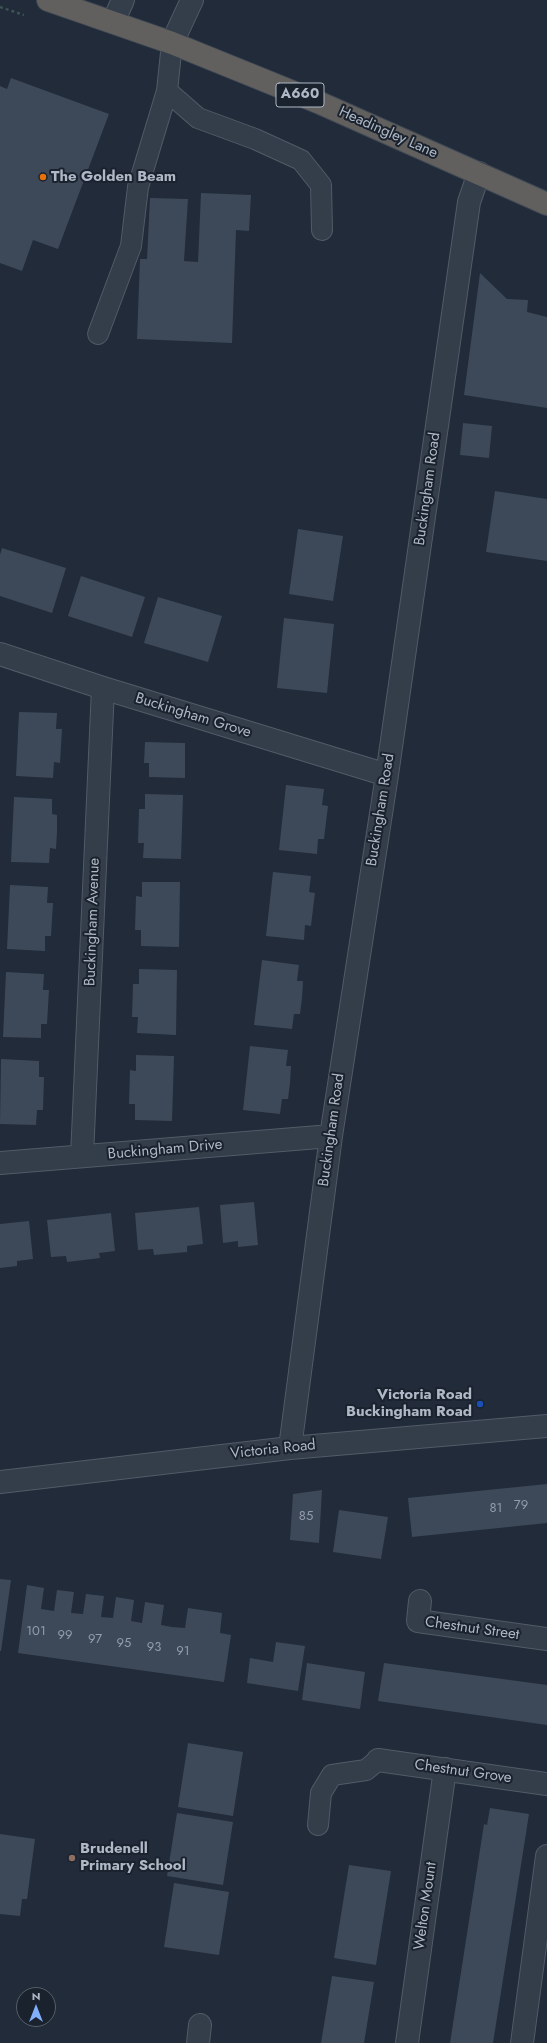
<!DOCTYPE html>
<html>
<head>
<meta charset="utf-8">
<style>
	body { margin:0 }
	#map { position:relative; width:547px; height:2043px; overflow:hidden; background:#212b39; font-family:Jost,sans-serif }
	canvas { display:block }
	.north { position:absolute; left:16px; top:1987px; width:40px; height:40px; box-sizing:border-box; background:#1a222e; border:1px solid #565e6b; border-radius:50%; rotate:0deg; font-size:11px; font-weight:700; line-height:16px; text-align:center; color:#afb8c6 }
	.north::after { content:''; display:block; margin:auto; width:14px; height:18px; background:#81aff9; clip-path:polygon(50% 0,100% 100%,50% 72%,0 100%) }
</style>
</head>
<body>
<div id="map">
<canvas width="547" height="2043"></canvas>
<div class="north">N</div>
</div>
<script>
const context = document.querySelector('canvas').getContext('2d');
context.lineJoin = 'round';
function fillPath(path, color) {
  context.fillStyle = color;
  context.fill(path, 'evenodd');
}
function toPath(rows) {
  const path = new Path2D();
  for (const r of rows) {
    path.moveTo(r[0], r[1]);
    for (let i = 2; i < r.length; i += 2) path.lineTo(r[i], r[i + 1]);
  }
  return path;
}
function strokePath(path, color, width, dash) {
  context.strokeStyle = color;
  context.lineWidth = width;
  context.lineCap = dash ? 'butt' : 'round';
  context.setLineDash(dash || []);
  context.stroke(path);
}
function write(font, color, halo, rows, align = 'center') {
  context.font = font + ' Jost,sans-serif';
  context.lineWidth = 4;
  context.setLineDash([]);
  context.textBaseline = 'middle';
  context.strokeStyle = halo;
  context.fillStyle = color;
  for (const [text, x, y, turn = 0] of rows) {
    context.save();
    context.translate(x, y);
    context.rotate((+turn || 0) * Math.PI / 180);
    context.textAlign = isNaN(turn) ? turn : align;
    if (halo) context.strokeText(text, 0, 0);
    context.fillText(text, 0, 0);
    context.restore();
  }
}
fillPath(toPath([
	[11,78,109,114,58,249,33,240,22,271,0,263,0,86,7,89],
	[201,193,251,195,249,231,236,230,232,343,137,339,140,259,147,259,150,198,188,199,184,261,198,262],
	[480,273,507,299,528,300,527,312,547,317,547,408,464,395],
	[463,423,492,426,489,458,460,455],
	[495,491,547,499,547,561,486,552],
	[298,529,343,536,333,601,289,594],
	[2,548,66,568,52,613,0,596,0,555],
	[81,576,145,597,132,637,68,616],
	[158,597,222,616,208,662,144,643],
	[284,618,334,624,327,693,277,688],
	[19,712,57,713,56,729,62,729,60,763,54,762,53,778,16,776],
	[145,742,185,743,185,778,149,777,149,763,144,763],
	[286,785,324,789,322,805,328,806,326,822,324,839,318,839,317,854,279,850],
	[145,794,183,795,181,859,143,858,144,843,138,843,139,809,145,809],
	[14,797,52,799,52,814,57,815,57,832,56,849,50,848,49,863,11,862],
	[273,872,311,876,309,892,315,893,313,909,311,926,305,925,304,940,266,936],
	[142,882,180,882,179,947,141,946,141,930,135,930,136,896,142,897],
	[10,885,48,887,47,903,53,903,52,919,51,936,45,936,45,951,7,949],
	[262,960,299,965,297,981,303,981,302,998,300,1014,294,1014,292,1029,254,1025],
	[139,969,177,970,176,1035,137,1033,138,1017,132,1017,133,984,139,984],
	[6,972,44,974,43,990,49,990,47,1024,41,1024,41,1038,3,1037],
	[250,1046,288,1050,286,1066,291,1066,290,1083,288,1099,282,1099,280,1114,243,1110],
	[136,1055,174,1056,172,1121,135,1120,135,1104,129,1104,130,1070,136,1071],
	[1,1059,39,1061,39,1077,44,1077,43,1110,37,1110,36,1125,0,1124],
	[254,1202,258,1245,238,1247,238,1241,223,1243,220,1205],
	[199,1207,203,1244,187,1246,187,1252,154,1255,153,1249,138,1250,135,1213],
	[111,1213,115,1251,99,1253,100,1258,67,1262,66,1256,51,1257,47,1220],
	[29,1221,33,1259,17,1261,17,1266,0,1268,0,1224],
	[547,1484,547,1523,412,1537,408,1498],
	[322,1490,319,1543,290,1540,293,1494],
	[339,1510,388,1517,381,1559,333,1552],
	[0,1579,11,1580,1,1651,0,1651],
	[27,1585,44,1588,41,1609,54,1611,57,1590,74,1592,71,1613,83,1614,86,1594,104,1596,101,1617,113,1618,116,1597,134,1600,131,1621,142,1623,145,1602,164,1605,161,1625,172,1627,185,1628,188,1608,222,1613,220,1633,231,1635,224,1682,18,1653],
	[276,1642,305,1646,298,1691,247,1683,250,1658,273,1662],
	[307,1663,365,1672,360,1709,302,1700],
	[384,1663,547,1685,547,1725,378,1701],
	[188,1743,243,1752,233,1816,178,1807],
	[490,1808,529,1814,493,2043,450,2043,484,1824,487,1825],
	[177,1813,233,1822,223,1885,167,1876],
	[0,1834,35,1839,27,1899,22,1899,20,1916,0,1914],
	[349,1865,391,1871,376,1965,334,1958],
	[174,1883,229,1892,219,1955,164,1947],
	[332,1976,374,1982,364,2043,321,2043]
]), '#3d4959');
const service = toPath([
	[172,43,167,91,198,118,255,139,301,160,321,185,322,230],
	[98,334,131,246,138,187,167,91],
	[318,1825,321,1793,332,1775,366,1770,378,1760]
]);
const minor = toPath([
	[113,22,123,0],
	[172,43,192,0],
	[0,654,103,688,387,775],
	[82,1156,103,688],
	[0,1163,331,1136],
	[290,1448,331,1136,387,775,469,202,479,173],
	[420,1601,418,1621,547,1639],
	[378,1760,547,1784],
	[198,2043,200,2025],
	[407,2043,445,1769],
	[522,2043,547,1856]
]);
const tertiary = toPath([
	[0,1482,290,1448,547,1426]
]);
const trunk = toPath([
	[48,0,172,43,320,103,547,204]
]);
strokePath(service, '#525b67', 22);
strokePath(minor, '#525b67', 24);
strokePath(tertiary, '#525b67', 24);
strokePath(trunk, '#3f4854', 24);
strokePath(toPath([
	[0,7,24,15]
]), '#3d5355', 2.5, [3, 3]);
strokePath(service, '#343d4a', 20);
strokePath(minor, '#343d4a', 22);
strokePath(tertiary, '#343d4a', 22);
strokePath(trunk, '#61605e', 22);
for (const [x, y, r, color] of [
	[43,177,4,"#e8710a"],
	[480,1404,4,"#1a4fb4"],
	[72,1858,4,"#8d6e63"]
]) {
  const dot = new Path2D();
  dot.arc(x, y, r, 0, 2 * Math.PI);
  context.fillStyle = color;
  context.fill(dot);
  strokePath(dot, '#1a222e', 1.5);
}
write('13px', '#929cab', null, [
	["79",521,1506],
	["81",496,1509],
	["85",306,1517],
	["101",36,1632],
	["99",65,1636],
	["97",95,1640],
	["95",124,1644],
	["93",154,1648],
	["91",183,1652]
]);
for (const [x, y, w] of [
	[300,95,48]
]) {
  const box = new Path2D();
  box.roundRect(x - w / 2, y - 12, w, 24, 3);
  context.fillStyle = '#1a222e';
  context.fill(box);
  strokePath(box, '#afb8c6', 1);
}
write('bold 14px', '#afb8c6', null, [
	["A660",300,95]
]);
write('15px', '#afb8c6', '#1a222e', [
	["Headingley Lane",388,133,24],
	["Buckingham Road",428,489,-82],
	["Buckingham Grove",193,716,17],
	["Buckingham Road",381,810,-81],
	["Buckingham Avenue",93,922,-88],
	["Buckingham Road",332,1130,-82],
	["Buckingham Drive",165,1150,-5],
	["Victoria Road",273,1450,-6],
	["Chestnut Street",472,1629,8],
	["Chestnut Grove",463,1772,8],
	["Welton Mount",426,1906,-82]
]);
write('bold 15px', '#afb8c6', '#1a222e', [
	["The Golden Beam",51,177],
	["Victoria Road",472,1395,"right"],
	["Buckingham Road",472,1412,"right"],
	["Brudenell",80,1849],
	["Primary School",80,1866]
], 'left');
</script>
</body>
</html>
